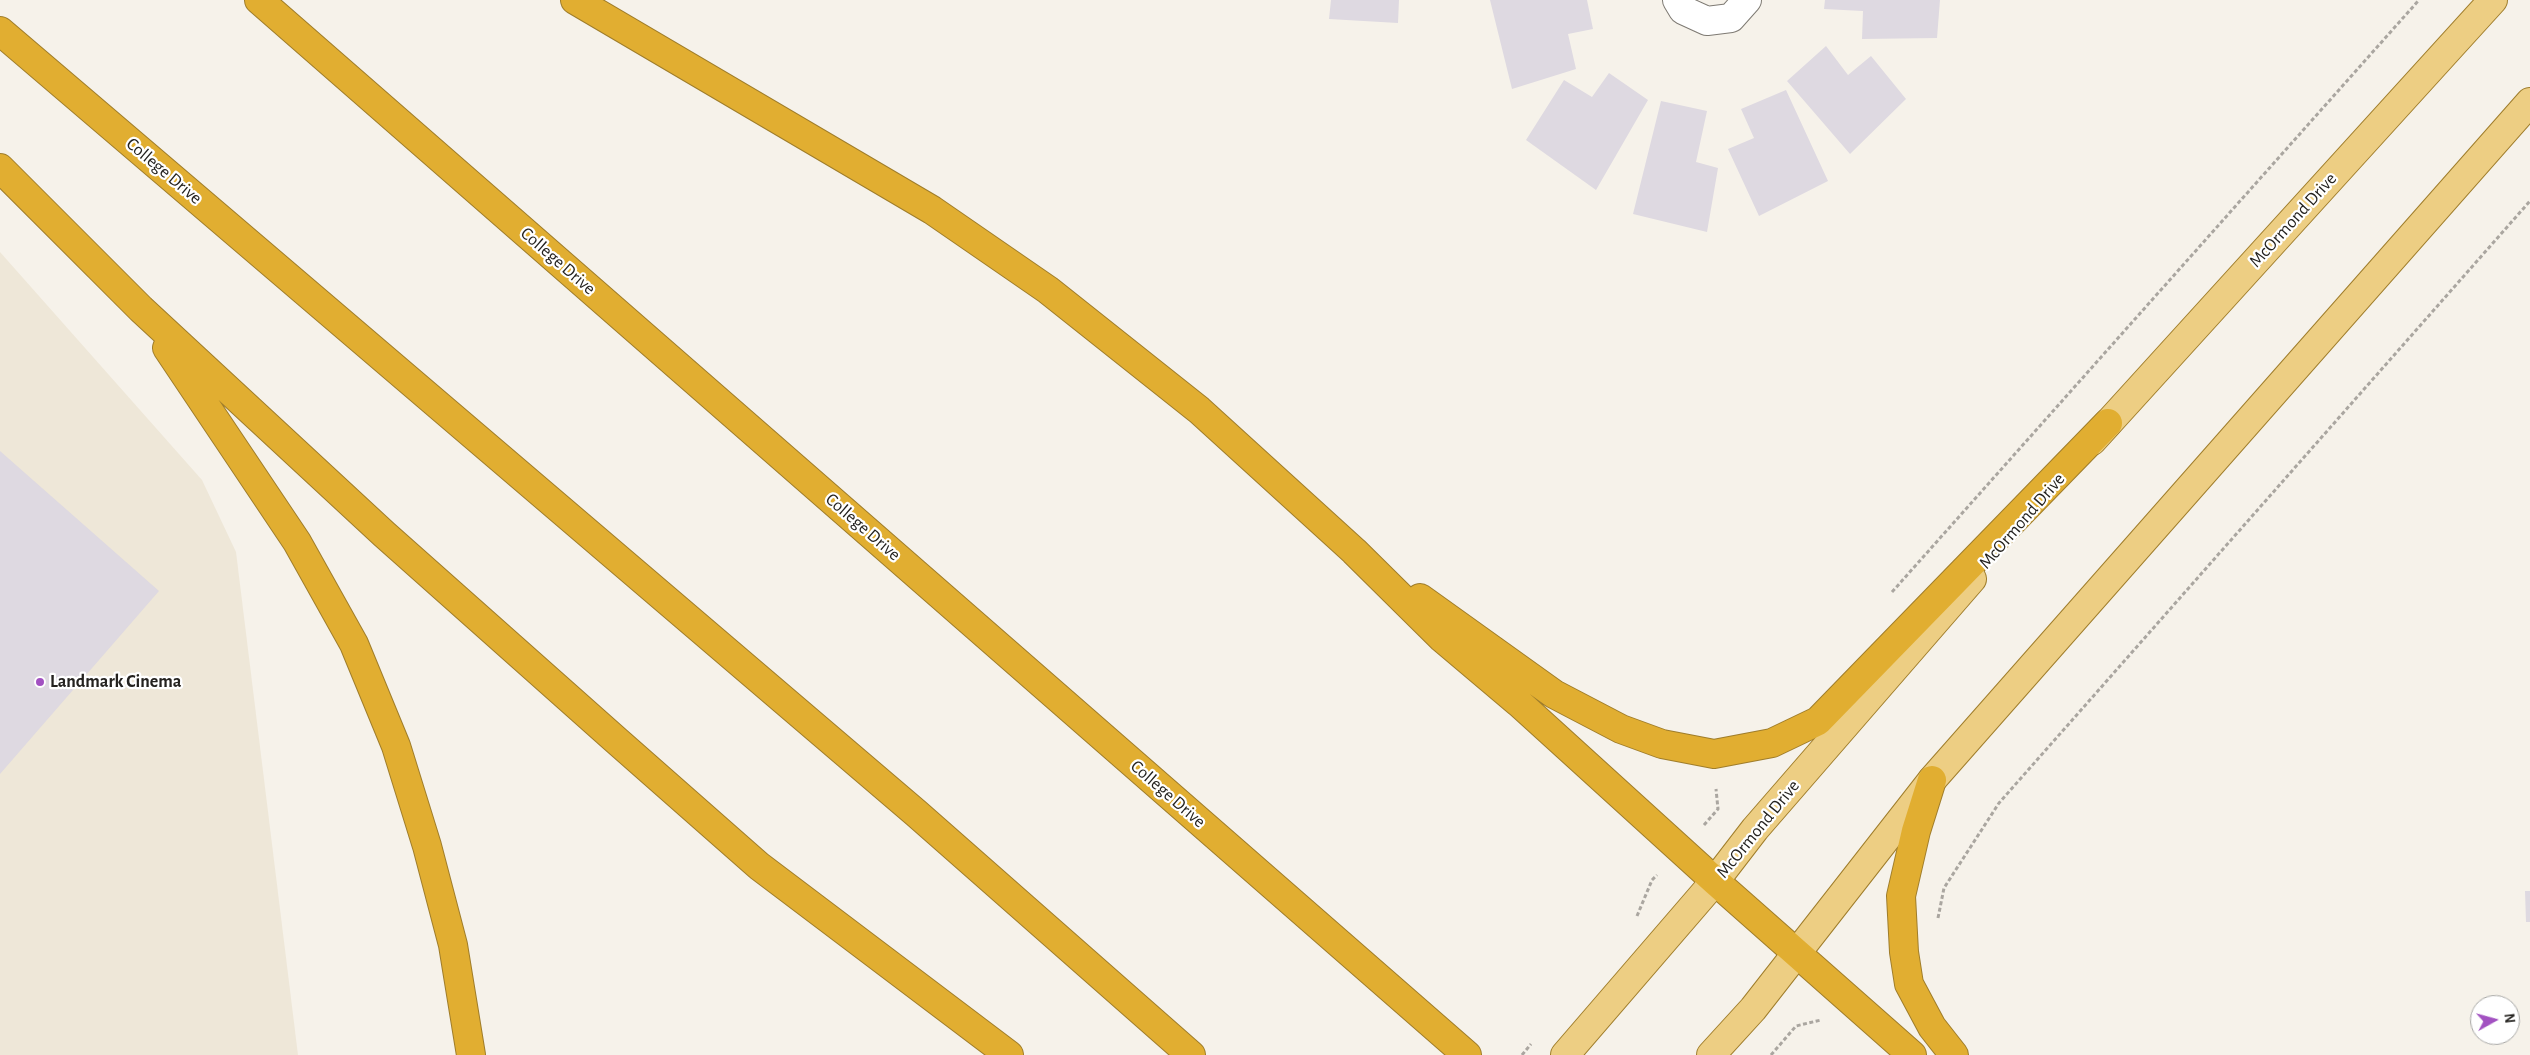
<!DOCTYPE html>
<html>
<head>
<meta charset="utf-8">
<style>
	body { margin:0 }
	#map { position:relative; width:2530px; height:1055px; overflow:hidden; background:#f6f2ea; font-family:"Alegreya Sans",sans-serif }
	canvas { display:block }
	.north { position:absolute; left:2470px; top:995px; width:50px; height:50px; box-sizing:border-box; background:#fff; border:1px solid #a7a7a5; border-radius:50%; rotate:83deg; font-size:14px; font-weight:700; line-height:20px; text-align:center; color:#24221f }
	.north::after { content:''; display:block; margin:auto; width:18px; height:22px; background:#a251c1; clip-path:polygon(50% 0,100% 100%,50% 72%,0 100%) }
</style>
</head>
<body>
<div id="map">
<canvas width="2530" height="1055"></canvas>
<div class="north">N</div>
</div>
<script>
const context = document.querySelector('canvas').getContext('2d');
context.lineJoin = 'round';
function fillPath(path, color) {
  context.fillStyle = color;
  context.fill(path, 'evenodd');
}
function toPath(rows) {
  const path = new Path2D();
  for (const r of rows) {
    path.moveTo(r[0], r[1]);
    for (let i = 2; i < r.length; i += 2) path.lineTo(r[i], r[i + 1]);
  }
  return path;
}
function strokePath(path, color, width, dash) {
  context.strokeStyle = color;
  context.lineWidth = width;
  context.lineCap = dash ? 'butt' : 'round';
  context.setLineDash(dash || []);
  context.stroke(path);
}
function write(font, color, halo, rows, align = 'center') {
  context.font = font + ' "Alegreya Sans",sans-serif';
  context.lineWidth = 4.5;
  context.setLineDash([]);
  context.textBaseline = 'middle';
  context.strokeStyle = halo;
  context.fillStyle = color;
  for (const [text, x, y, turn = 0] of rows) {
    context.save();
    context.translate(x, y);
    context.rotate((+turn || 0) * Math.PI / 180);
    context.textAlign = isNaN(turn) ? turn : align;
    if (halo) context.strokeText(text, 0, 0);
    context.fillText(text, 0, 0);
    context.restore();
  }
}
fillPath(toPath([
	[0,252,202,480,236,552,298,1055,0,1055]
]), '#eee7d8');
fillPath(toPath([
	[1331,0,1399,0,1398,23,1329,19],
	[1490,0,1587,0,1593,29,1568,34,1576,69,1512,89],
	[1825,0,1940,0,1937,38,1862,39,1863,11,1824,9],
	[1826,46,1848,75,1871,56,1906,99,1850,154,1787,81],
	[1609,73,1648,100,1596,190,1526,140,1564,80,1592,97],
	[1786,90,1828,181,1759,216,1728,149,1754,138,1741,109],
	[1661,101,1707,111,1696,162,1718,168,1707,232,1633,214],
	[0,451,159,591,0,774],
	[2525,891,2530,891,2530,922,2526,922]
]), '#ded9e1');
const minor = toPath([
	[1677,0,1683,10,1707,21,1731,18,1747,0]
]);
const major = toPath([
	[2092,441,2493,0],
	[1565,1055,1715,881,1755,829,1972,579],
	[1711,1055,1753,1009,1932,780,2530,102]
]);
const highway = toPath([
	[259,0,1467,1055],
	[575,0,932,210,1048,290,1199,410,1354,551,1442,638,1519,703,1715,881,1912,1055],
	[0,31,916,813,1191,1055],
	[0,168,141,309,384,534,617,741,759,866,1009,1055],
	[167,348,297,542,354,644,396,746,427,846,453,945,471,1055],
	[1420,598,1554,694,1621,729,1662,744,1714,754,1772,743,1818,721,2108,423],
	[1932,780,1916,831,1901,896,1904,952,1909,984,1932,1027,1954,1055]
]);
strokePath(minor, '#7e7a73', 30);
strokePath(major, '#9f7d2b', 30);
strokePath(highway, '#9f7d2b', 30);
strokePath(toPath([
	[1892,592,2419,0],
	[1704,825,1718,809,1716,789],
	[1637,916,1652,880,1657,875],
	[1938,918,1944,888,1999,803,2530,201],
	[1522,1055,1531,1044],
	[1771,1055,1796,1026,1821,1020]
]), '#aaa6a0', 3, [4, 2.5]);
strokePath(minor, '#fff', 28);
strokePath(major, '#edce83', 28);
strokePath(highway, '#e1ae31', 28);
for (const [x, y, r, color] of [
	[40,682,5,"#a251c1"]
]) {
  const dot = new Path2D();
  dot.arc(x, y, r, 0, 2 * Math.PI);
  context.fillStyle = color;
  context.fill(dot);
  strokePath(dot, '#fff', 2);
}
write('18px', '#24221f', '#fff', [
	["College Drive",164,171,40],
	["McOrmond Drive",2293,220,-48],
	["College Drive",558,261,41],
	["McOrmond Drive",2022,521,-49],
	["College Drive",863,527,41],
	["College Drive",1168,794,41],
	["McOrmond Drive",1758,829,-51]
]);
write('bold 18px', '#24221f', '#fff', [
	["Landmark Cinema",50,682]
], 'left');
</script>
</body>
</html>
